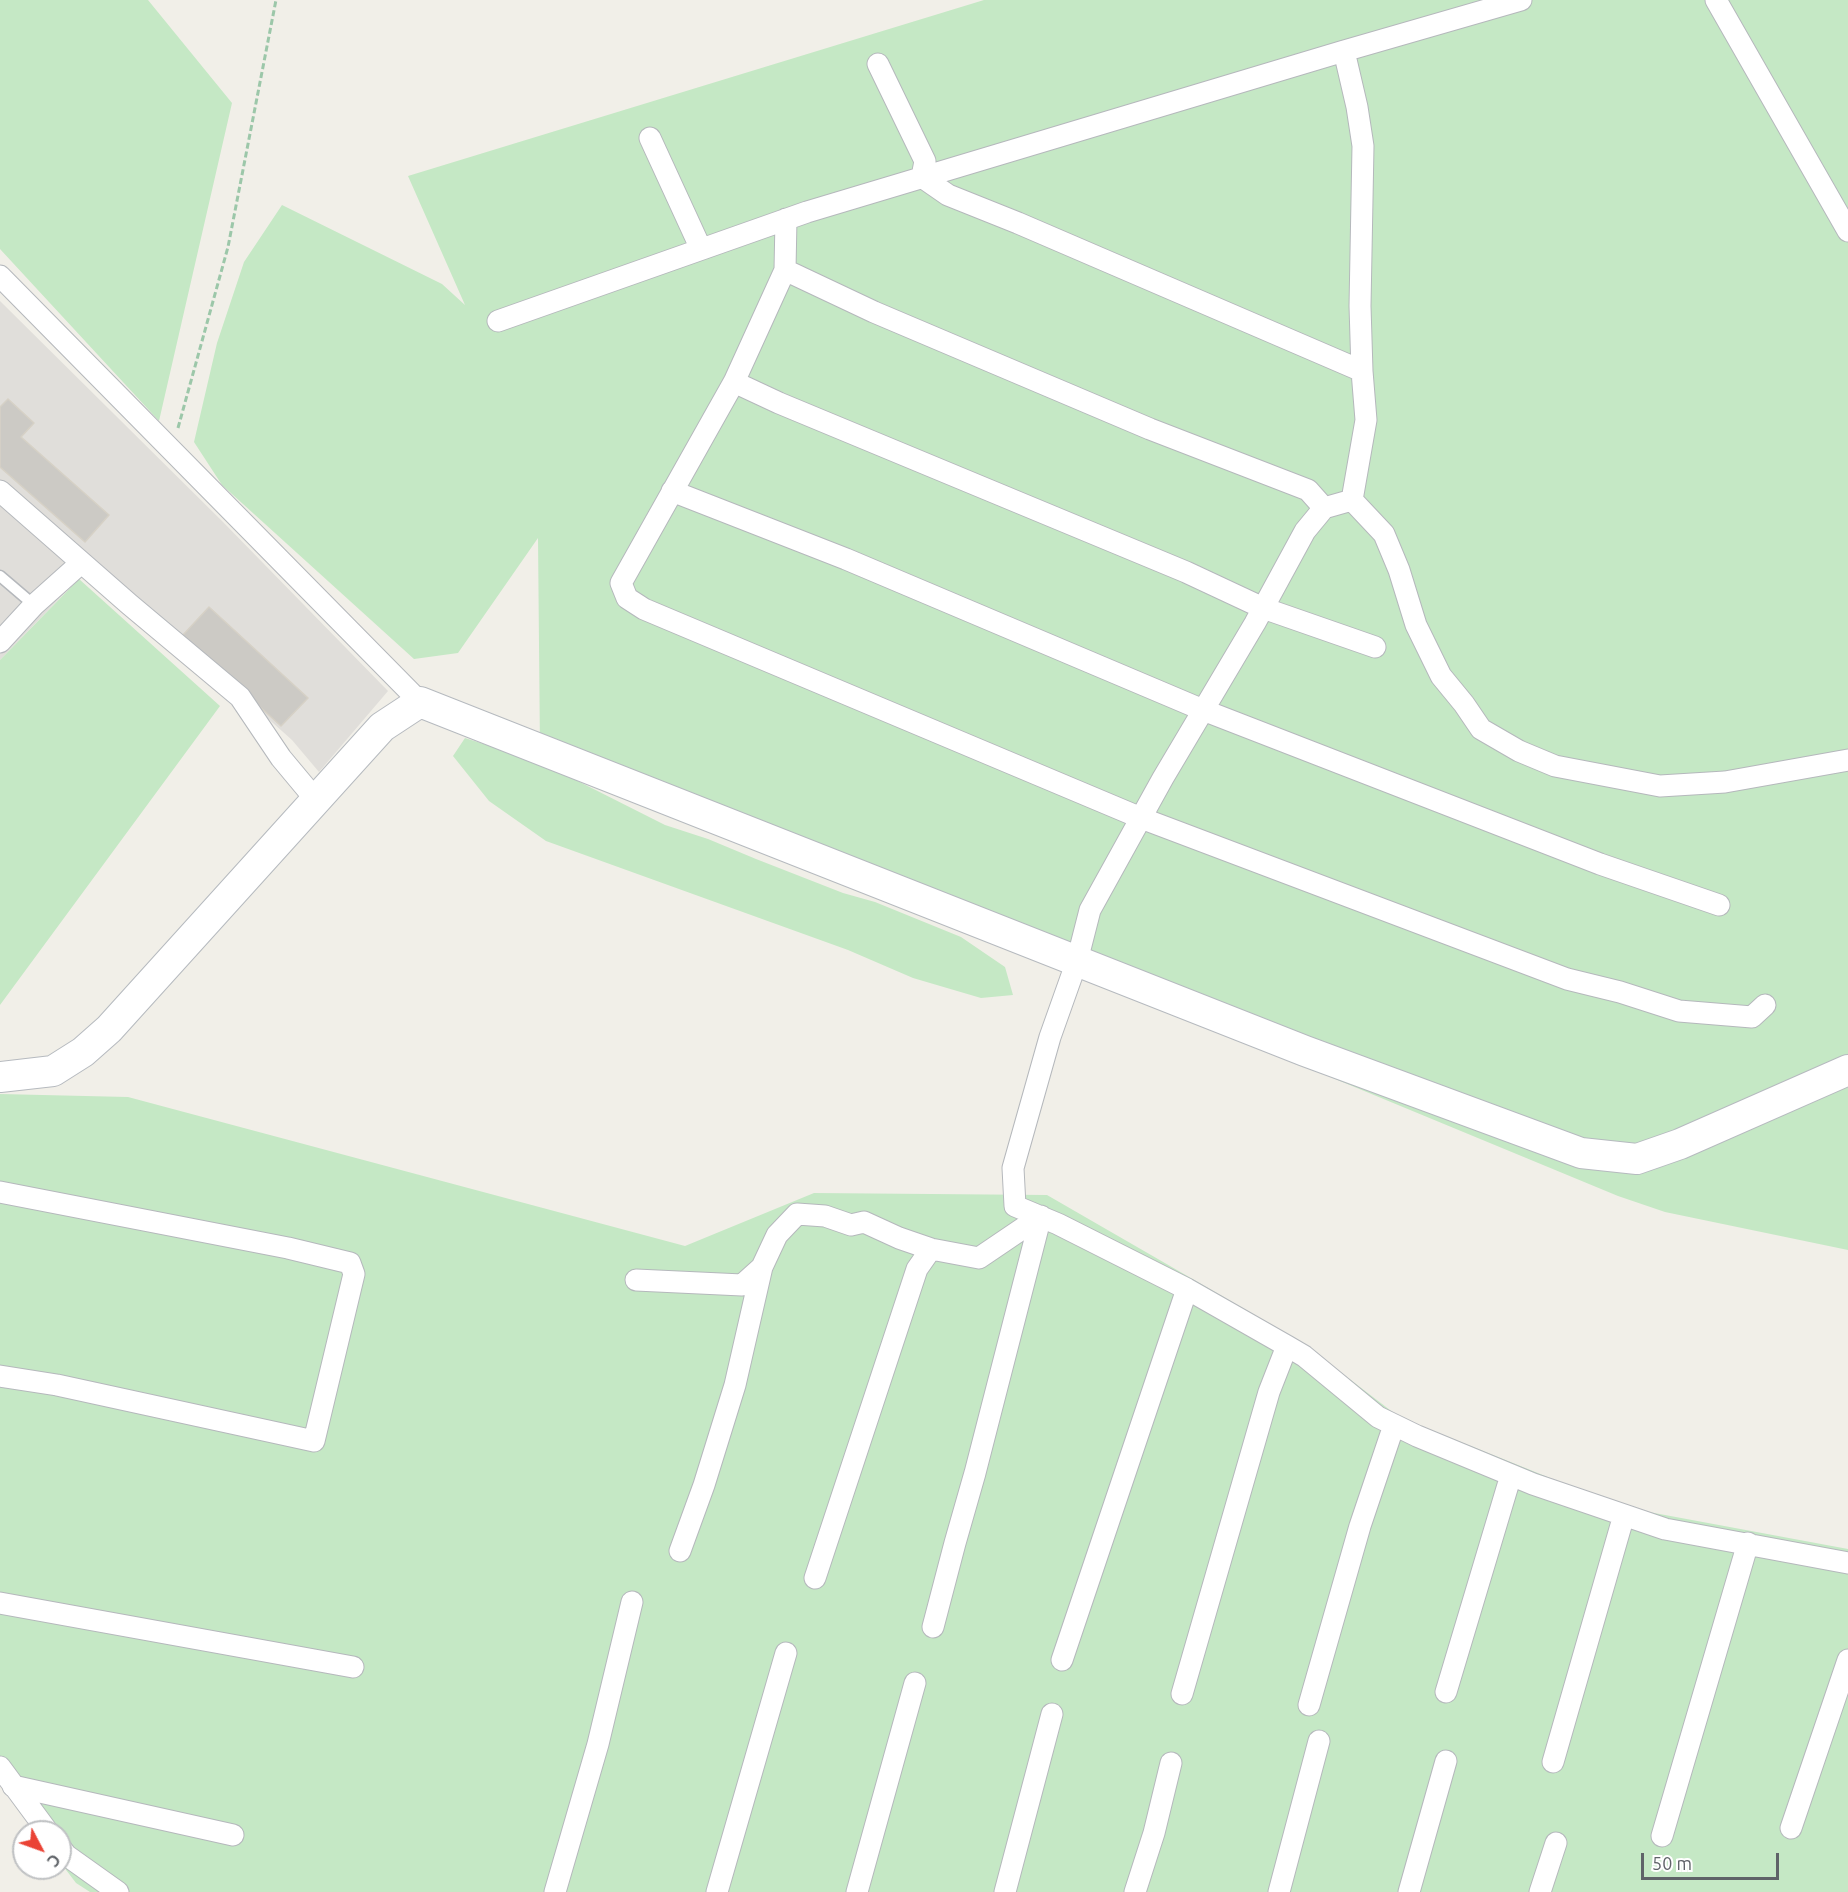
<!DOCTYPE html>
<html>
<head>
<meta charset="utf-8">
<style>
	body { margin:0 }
	#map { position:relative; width:1848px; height:1892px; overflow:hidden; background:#f1efe8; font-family:Ubuntu,sans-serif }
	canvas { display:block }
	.north { position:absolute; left:12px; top:1820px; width:60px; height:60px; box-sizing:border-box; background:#fff; border:2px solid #bfc1c3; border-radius:50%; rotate:131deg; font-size:16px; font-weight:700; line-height:24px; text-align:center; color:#5f6368 }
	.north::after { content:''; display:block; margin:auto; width:21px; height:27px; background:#ea4335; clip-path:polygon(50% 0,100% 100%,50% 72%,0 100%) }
	.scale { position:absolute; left:1641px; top:1853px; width:138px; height:27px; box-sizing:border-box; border:3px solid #5f6368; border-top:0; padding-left:8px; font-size:18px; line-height:21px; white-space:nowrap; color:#5f6368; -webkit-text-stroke:4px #fff; paint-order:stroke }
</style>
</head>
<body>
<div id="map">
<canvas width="1848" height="1892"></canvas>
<div class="north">С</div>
<div class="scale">50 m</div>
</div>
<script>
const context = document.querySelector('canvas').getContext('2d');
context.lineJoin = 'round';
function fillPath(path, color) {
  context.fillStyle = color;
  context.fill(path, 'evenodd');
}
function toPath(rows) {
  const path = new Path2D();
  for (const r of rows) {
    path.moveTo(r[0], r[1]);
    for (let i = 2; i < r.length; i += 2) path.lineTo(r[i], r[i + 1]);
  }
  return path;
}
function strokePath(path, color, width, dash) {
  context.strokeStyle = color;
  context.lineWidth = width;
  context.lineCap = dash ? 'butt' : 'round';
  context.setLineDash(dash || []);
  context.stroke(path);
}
fillPath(toPath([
	[0,301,223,522,388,691,319,772,292,740,94,563,0,660]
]), '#e0deda');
fillPath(toPath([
	[0,0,148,0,232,103,159,421,0,249],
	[984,0,1848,0,1848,1250,1665,1212,1618,1196,540,750,538,538,458,653,414,659,222,485,194,442,217,343,244,262,282,205,442,284,465,305,408,176],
	[79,579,220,706,0,1005,0,660],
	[465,738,540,762,665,825,708,839,756,859,843,893,875,902,961,937,1005,967,1013,995,981,998,913,978,848,950,546,841,489,801,453,756],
	[0,1094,128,1097,685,1246,814,1193,1047,1195,1300,1341,1399,1417,1622,1507,1848,1549,1848,1892,90,1892,76,1883,60,1862,60,1832,38,1832,0,1780]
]), '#c5e8c5');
const building = toPath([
	[8,399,34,423,21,437,109,515,85,542,0,467,0,407,8,399],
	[209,607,308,698,281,726,182,636,209,607]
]);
fillPath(building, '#cccac5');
strokePath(building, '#d6d1c6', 1.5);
const lane = toPath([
	[0,576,34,605]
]);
const street = toPath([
	[1521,0,1344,51,1357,107,1363,146,1360,306,1362,371,1366,420,1352,500,1384,534,1399,570,1416,625,1441,676,1464,704,1481,729,1519,751,1555,766,1660,786,1725,782,1848,760],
	[1716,0,1848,231],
	[878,64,925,161,922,177,948,195,1018,223,1362,371],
	[650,138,701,249],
	[786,219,785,270,734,382,621,583,627,598,644,609,1141,818,1567,979,1620,992,1679,1011,1752,1017,1765,1005],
	[785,270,874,312,1150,429,1308,490,1324,508],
	[0,276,420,702],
	[498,321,807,212,1344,51],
	[734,382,779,403,1186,572,1263,608,1375,647],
	[0,491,129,604,240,697,281,758,316,800],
	[672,491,846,559,1203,710,1600,864,1719,905],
	[1352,500,1324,508,1305,531,1255,623,1163,778,1090,910,1077,961,1050,1037,1013,1168,1015,1206,1058,1224,1187,1289,1287,1346,1304,1356,1378,1417,1417,1436,1533,1484,1665,1529,1848,1563],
	[0,642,34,605,81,563],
	[0,1192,288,1248,350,1263,354,1274,314,1441,57,1385,0,1376],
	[636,1280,742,1285,762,1267],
	[680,1551,704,1485,735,1385,762,1267,777,1235,797,1214,825,1216,851,1225,864,1222,899,1238,931,1249,979,1258,1041,1216,975,1473,955,1543,933,1627],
	[815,1578,917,1269,931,1249],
	[0,1603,353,1667],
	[1062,1660,1187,1289],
	[1446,1692,1511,1475],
	[1182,1694,1269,1392,1287,1346],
	[1309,1705,1360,1526,1394,1425],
	[1553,1762,1624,1515],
	[0,1767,48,1832],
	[13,1786,233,1835],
	[1791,1828,1848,1660],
	[1662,1836,1748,1543],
	[60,1847,66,1855,118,1892],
	[555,1892,598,1744,632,1602],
	[717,1892,786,1653],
	[857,1892,915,1683],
	[1005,1892,1052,1714],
	[1135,1892,1154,1833,1171,1763],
	[1279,1892,1319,1741],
	[1409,1892,1446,1761],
	[1540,1892,1556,1843]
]);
const secondary = toPath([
	[0,1077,53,1071,83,1052,109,1029,382,727,420,702,1305,1051,1581,1153,1637,1159,1680,1144,1848,1070]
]);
strokePath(lane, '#b5b8bc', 13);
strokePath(street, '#b5b8bc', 23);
strokePath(secondary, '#b6babf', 32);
strokePath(toPath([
	[178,428,228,247,276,0]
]), '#9cc7a9', 3, [6, 3]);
strokePath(lane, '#fff', 10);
strokePath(street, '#fff', 21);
strokePath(secondary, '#fff', 30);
</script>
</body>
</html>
